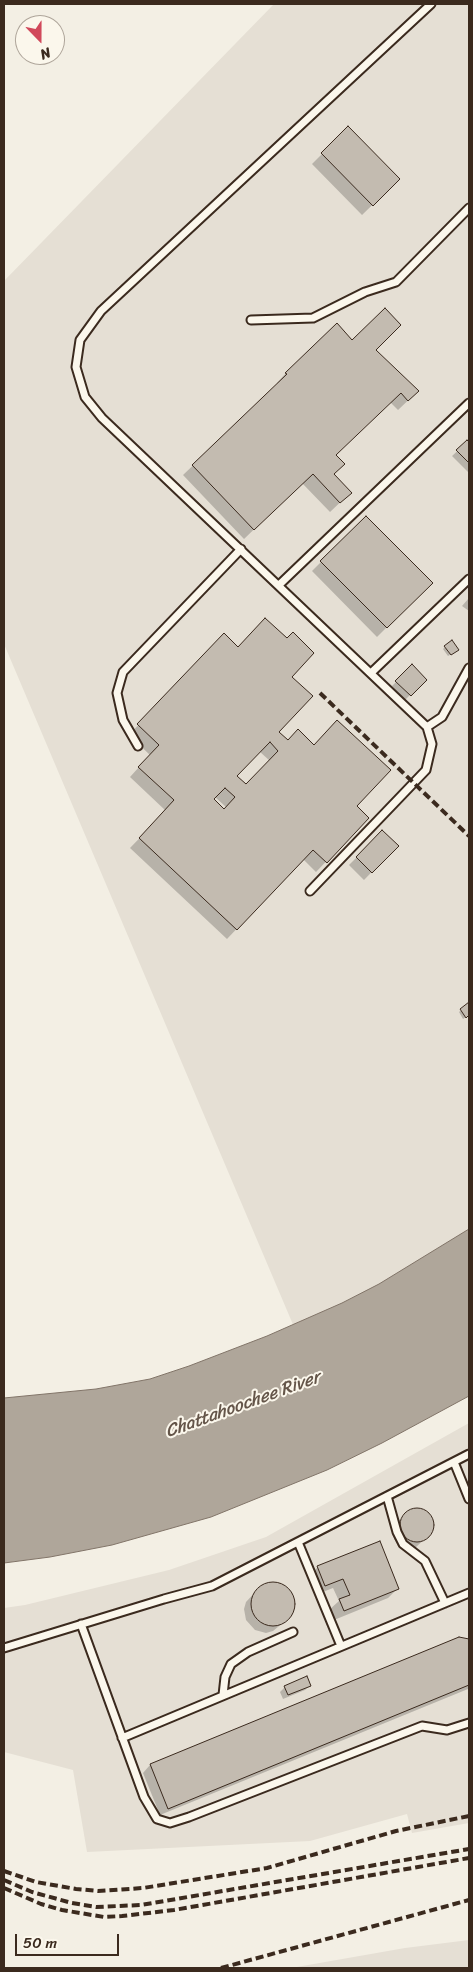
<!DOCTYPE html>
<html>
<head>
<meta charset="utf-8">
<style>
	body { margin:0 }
	#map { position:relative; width:473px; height:1972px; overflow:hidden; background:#f3efe4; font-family:Sriracha,sans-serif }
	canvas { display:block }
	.frame { position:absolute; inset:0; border:5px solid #3b2a1e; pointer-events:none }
	.north { position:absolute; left:15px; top:15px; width:50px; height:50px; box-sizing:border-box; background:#fbf7ec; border:1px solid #aea59a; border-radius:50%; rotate:158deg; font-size:14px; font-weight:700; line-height:20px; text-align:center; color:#3b2a1e }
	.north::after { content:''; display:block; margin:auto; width:18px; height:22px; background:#d1495b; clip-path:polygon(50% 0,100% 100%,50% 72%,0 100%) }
	.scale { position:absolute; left:15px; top:1934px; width:104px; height:22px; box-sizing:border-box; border:2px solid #3b2a1e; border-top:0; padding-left:6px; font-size:15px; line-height:18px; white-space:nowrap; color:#3b2a1e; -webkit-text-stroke:4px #fbf7ec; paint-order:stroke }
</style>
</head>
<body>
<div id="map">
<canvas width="473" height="1972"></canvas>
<div class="frame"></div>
<div class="north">N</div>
<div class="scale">50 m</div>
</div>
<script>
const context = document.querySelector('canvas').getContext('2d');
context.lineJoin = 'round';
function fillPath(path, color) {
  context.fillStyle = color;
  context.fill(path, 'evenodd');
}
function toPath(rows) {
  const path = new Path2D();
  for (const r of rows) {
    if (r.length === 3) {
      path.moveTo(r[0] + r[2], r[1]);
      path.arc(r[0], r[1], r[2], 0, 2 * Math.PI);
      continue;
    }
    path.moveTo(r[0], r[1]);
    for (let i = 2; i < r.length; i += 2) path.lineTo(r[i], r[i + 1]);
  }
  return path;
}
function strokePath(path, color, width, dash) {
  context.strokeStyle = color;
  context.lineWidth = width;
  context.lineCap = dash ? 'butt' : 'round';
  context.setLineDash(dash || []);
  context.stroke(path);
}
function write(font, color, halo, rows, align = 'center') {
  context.font = font + ' Sriracha,sans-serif';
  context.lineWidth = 4;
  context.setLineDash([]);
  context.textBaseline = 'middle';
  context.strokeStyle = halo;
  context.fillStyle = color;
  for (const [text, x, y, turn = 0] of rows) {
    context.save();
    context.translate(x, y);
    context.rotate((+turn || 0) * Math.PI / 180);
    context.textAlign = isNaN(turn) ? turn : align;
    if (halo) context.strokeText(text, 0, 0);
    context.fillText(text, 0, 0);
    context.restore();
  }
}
fillPath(toPath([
	[274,4,469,4,469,1259,300,1341,4,644,4,281],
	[469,1423,469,1823,412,1833,407,1814,310,1841,87,1852,73,1770,4,1752,4,1608,25,1605,169,1570,266,1537],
	[469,1940,469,1968,291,1968,405,1948]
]), '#e5dfd4');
const water = toPath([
	[469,1229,469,1396,382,1443,327,1470,211,1517,112,1545,50,1557,4,1563,4,1398,96,1389,150,1379,189,1366,267,1336,342,1303,379,1284,469,1229]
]);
fillPath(water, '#afa69a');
strokePath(water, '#817468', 1);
fillPath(toPath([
	[348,128,399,179,362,215,312,164],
	[352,341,374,350,418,391,398,410,390,402,335,455,333,474,350,493,330,512,302,483,244,539,183,475,278,384,277,383,286,373],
	[467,442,469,444,469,473,452,456],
	[366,517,431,583,377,637,312,571],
	[469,598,469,611,462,606],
	[214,644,238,648,290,677,278,732,368,818,316,872,303,859,227,939,130,848,166,811,130,777,150,755,129,735],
	[259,751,270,761,246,786,235,776],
	[215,797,226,807,223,810,212,800],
	[445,647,455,652,448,656,443,649],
	[412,666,425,680,405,700,392,686],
	[382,832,397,846,364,880,349,865],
	[469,1004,469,1015,463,1019,459,1012],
	[419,1509,424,1511,432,1519,433,1524,431,1533,415,1548,409,1550,401,1548,394,1539,393,1528,396,1523,411,1510],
	[318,1567,398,1588,388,1598,334,1620,329,1610,339,1601,333,1588,315,1595,308,1577],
	[280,1583,289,1589,293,1595,294,1610,290,1617,273,1631,266,1633,255,1630,246,1620,244,1609,246,1602,259,1588,265,1584],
	[459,1638,469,1640,469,1687,468,1689,160,1815,143,1773,150,1765],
	[310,1685,305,1690,283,1699,280,1692,285,1687]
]), '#0003');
const building = toPath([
	[348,126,400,179,373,206,321,153,348,126],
	[385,308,401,325,376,350,419,391,408,401,401,393,336,455,345,464,334,474,352,493,340,503,313,474,254,530,192,465,287,374,285,373,337,323,352,340,385,308],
	[467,440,469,442,469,463,456,450,467,440],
	[366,516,433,583,387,628,320,561,366,516],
	[265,618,287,638,293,632,314,653,292,677,313,696,279,732,288,740,298,729,314,745,337,720,391,770,357,806,369,818,327,863,313,850,237,930,139,838,174,800,138,767,159,745,137,724,224,633,238,647,265,618],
	[270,742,278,751,246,784,237,776,270,742],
	[225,788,235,797,224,809,214,799,225,788],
	[452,640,459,650,451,655,444,646,452,640],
	[412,664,427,680,411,696,395,681,412,664],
	[382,830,399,846,372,873,356,857,382,830],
	[469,1002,469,1015,466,1018,460,1009,469,1002],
	[417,1525,17],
	[380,1541,399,1589,344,1611,339,1599,350,1595,343,1579,325,1586,317,1566,380,1541],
	[273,1604,22],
	[459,1637,469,1639,469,1685,168,1809,150,1764,459,1637],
	[307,1676,311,1686,288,1695,284,1686,307,1676]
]);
fillPath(building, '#c3bbb0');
strokePath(building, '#3b2a1e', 1);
const service = toPath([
	[251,320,313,318,365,292,396,282,469,208],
	[279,585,469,403],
	[371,673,469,579],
	[427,727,442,717,469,668],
	[138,746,123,720,117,693,123,672,241,549],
	[310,891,426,770,432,744,427,727,102,418,85,397,76,367,80,340,101,311,431,4],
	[454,1462,469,1499],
	[387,1496,397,1532,403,1544,425,1561,445,1603],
	[298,1542,341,1646],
	[81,1624,144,1797,157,1819,170,1823,189,1817,422,1726,447,1730,469,1723],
	[4,1648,164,1599,212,1586,469,1454],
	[223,1695,225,1677,231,1664,248,1652,293,1632],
	[122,1738,469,1593]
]);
strokePath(service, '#3b2a1e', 11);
strokePath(service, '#fbf7ec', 7);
strokePath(toPath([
	[320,693,469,836],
	[4,1871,36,1882,76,1889,98,1891,143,1888,267,1868,396,1831,469,1816],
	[4,1880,32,1892,72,1903,96,1907,141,1905,469,1849],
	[4,1888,41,1904,62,1910,104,1917,122,1916,174,1910,469,1858],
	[221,1968,469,1900]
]), '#3b2a1e', 4, [8, 4]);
write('italic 18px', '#645549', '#fbf7ec', [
	["Chattahoochee River",243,1405,-20]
]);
</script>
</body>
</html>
